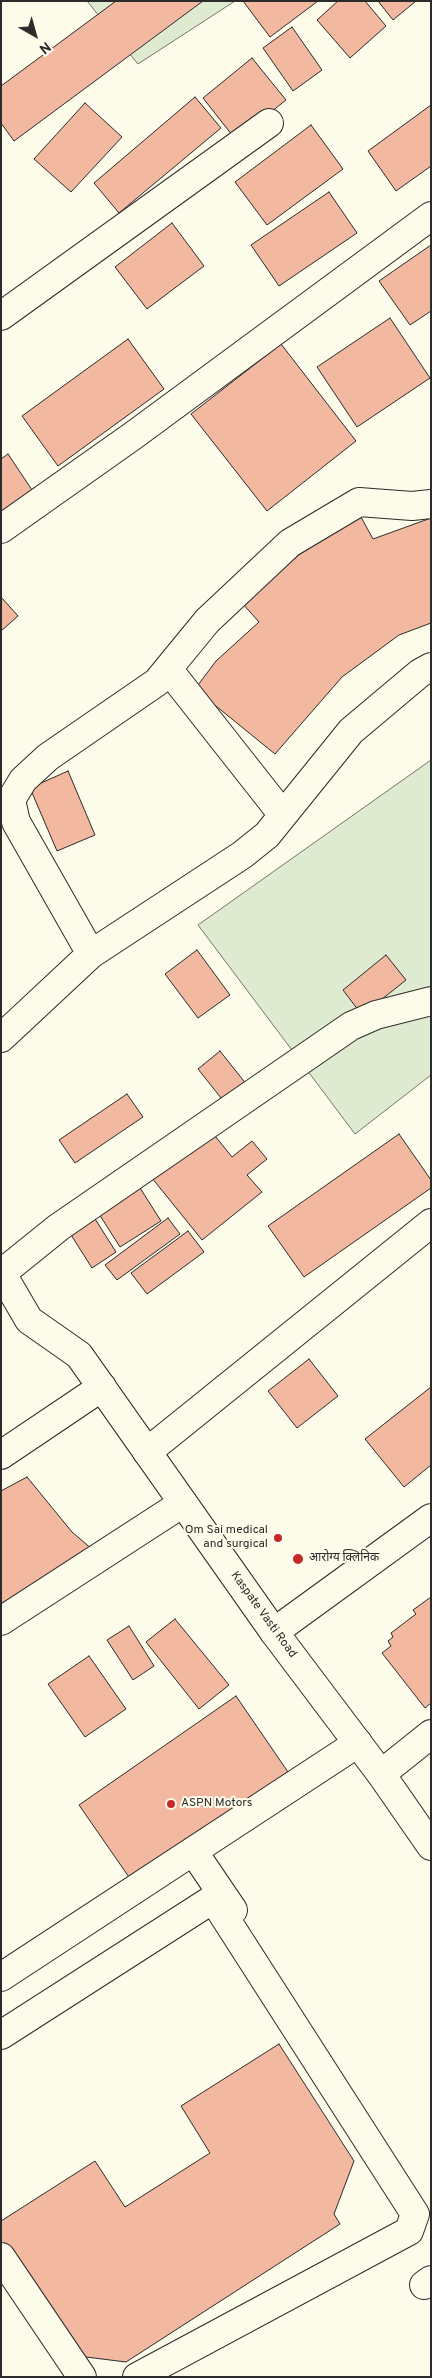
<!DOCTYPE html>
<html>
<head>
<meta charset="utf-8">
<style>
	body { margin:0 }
	#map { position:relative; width:432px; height:2378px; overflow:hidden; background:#fdfbea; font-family:Overpass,sans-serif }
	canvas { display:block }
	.frame { position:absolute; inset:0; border:2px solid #2b2b2b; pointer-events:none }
	.north { position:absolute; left:10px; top:10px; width:50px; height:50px; -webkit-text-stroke:4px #fdfbea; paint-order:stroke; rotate:142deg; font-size:14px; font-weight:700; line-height:20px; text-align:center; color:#2b2b2b }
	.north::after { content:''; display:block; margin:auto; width:18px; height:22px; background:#2b2b2b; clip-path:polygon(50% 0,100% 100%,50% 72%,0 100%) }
</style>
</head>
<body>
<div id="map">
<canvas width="432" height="2378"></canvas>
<div class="frame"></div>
<div class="north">N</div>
</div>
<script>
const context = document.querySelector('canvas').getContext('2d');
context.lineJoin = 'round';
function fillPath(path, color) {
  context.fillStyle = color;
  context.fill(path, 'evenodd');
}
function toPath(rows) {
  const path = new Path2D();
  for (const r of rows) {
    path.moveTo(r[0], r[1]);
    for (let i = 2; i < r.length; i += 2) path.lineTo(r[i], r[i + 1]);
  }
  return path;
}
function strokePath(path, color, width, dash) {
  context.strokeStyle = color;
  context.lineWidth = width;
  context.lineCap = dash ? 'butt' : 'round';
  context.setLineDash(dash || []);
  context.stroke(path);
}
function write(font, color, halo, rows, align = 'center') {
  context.font = font + ' Overpass,"Noto Sans Devanagari",sans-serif';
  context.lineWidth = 4;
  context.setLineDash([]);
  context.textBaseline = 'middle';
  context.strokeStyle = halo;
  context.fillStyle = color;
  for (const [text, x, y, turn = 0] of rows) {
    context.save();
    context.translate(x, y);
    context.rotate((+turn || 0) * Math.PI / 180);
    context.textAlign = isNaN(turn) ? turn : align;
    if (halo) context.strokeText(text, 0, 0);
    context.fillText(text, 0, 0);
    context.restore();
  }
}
const green = toPath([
	[87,1,235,1,138,64,87,1],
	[431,760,431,1075,355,1134,198,925,431,760]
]);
fillPath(green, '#deebd1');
strokePath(green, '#74746e', 1);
const building = toPath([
	[116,1,203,1,14,141,1,123,1,86,116,1],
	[243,1,318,1,270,37,243,1],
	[338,1,365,1,386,26,350,58,317,20,338,1],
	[378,1,416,1,393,20,378,1],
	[292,27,322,70,293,91,263,48,292,27],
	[252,58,286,100,236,140,203,98,252,58],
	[195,97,221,128,119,213,94,183,195,97],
	[85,103,122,137,71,192,34,159,85,103],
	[431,105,431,166,396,191,368,151,431,105],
	[311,125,343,169,267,225,235,182,311,125],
	[329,192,357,233,279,286,251,245,329,192],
	[172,223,204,266,147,309,115,267,172,223],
	[431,245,431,311,410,325,379,281,431,245],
	[390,318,430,378,357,427,317,367,390,318],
	[128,339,164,389,58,466,22,416,128,339],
	[281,344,356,441,267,511,191,414,281,344],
	[8,454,36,496,1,520,1,459,8,454],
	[361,517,373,539,431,518,431,623,399,635,342,677,275,754,195,689,216,661,259,622,242,603,300,554,361,517],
	[1,597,18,616,1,631,1,597],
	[68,771,95,835,57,851,30,788,68,771],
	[197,950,230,995,198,1018,165,974,197,950],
	[386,955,406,980,362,1015,343,990,386,955],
	[220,1051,247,1085,225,1103,198,1069,220,1051],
	[127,1094,143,1117,75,1163,59,1140,127,1094],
	[211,1131,232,1157,252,1141,267,1159,247,1175,262,1192,202,1240,152,1178,211,1131],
	[399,1134,431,1180,431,1188,304,1277,268,1226,399,1134],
	[135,1180,161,1221,120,1247,94,1206,135,1180],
	[90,1211,116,1252,92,1268,66,1227,90,1211],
	[168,1218,180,1234,117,1280,105,1265,168,1218],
	[188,1231,204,1252,147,1294,131,1273,188,1231],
	[309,1359,338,1396,297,1428,268,1391,309,1359],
	[431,1387,431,1465,404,1487,365,1439,431,1387],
	[27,1477,72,1532,93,1550,1,1608,1,1491,27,1477],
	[431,1597,431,1703,425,1708,382,1653,391,1646,388,1641,393,1637,391,1633,416,1614,413,1610,431,1597],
	[175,1619,229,1685,199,1709,146,1642,175,1619],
	[129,1626,154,1666,133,1680,107,1640,129,1626],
	[89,1656,126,1709,85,1737,48,1684,89,1656],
	[236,1696,288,1772,131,1880,79,1805,236,1696],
	[279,2044,354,2161,334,2214,340,2224,126,2362,70,2355,1,2252,1,2221,95,2161,125,2207,210,2153,181,2106,279,2044]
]);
fillPath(building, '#f2b8a0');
strokePath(building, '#2b2b2b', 1);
const minor = toPath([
	[1,316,269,123],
	[431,504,412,506,359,502,290,543,207,621,157,682,48,757,23,780,11,800,16,822,91,954,242,855,267,835,351,731,420,673,431,667],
	[1,529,134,435,431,216],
	[168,669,283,815],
	[1,1038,91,954],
	[2,1273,59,1227,351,1026,376,1015,431,1001],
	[147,1452,431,1223],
	[1,1455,102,1387],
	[1,1621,183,1503],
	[274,1632,431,1518],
	[381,1774,431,1734],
	[193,1851,233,1910],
	[1,1977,358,1743],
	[1,2035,213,1899,415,2214,409,2231,137,2377],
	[1,2257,82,2377],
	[424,2285,431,2280]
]);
const major = toPath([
	[1,1272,29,1320,79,1355,274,1632,381,1774,431,1846]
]);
strokePath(minor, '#2b2b2b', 30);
strokePath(major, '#2b2b2b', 30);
strokePath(minor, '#fdfbea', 28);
strokePath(major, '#fdfbea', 28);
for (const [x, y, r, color] of [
	[278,1538,5,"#c62828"],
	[298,1559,6,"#c62828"],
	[171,1804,5,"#c62828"]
]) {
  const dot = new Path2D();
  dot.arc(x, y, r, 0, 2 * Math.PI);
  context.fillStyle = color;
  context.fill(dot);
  strokePath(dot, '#fdfbea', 2);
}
write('12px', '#2b2b2b', '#fdfbea', [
	["Om Sai medical",268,1531,"right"],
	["and surgical",268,1545,"right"],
	["आरोग्य क्लिनिक",309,1559],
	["ASPN Motors",181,1804]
], 'left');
write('12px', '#2b2b2b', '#fdfbea', [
	["Kaspate Vasti Road",263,1615,54]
]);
</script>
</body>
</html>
